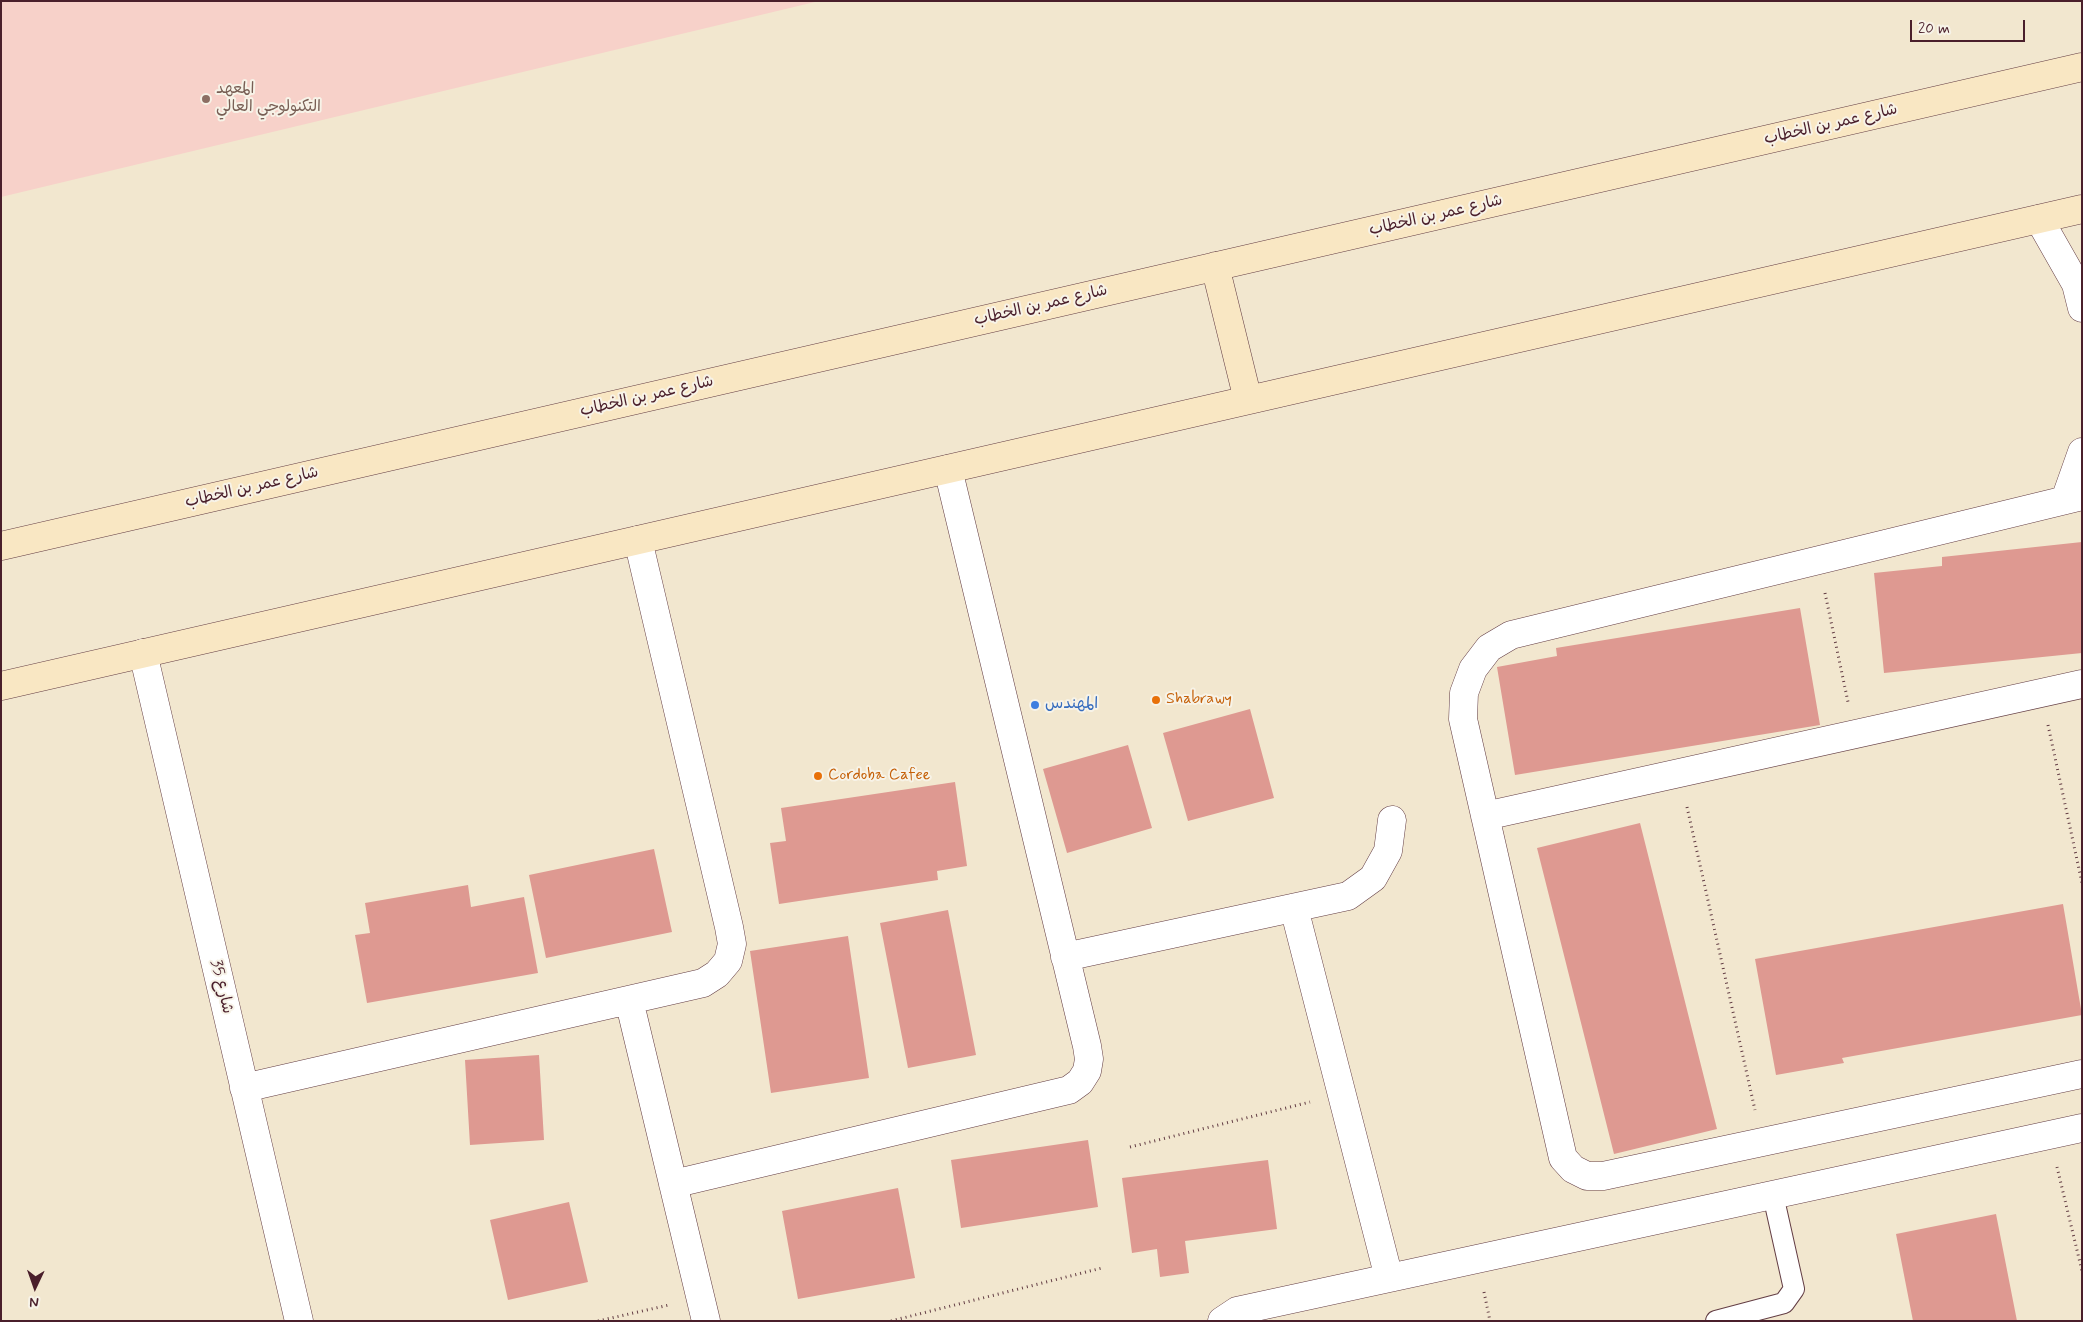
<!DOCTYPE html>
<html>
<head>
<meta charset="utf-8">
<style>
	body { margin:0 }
	#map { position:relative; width:2083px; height:1322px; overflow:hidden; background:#f2e7cf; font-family:Mynerve,sans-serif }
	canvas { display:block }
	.frame { position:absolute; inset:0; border:2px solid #4a1f2b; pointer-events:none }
	.north { position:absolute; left:10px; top:1262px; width:50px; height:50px; -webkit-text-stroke:4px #f7f3e8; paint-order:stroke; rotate:183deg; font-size:14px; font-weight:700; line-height:20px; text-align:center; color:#4a1f2b }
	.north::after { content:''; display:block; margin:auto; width:18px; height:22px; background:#4a1f2b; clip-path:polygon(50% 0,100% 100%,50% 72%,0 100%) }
	.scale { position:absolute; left:1910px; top:20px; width:115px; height:22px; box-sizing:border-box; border:2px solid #4a1f2b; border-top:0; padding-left:6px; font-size:15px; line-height:18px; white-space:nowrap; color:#4a1f2b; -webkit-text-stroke:4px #f7f3e8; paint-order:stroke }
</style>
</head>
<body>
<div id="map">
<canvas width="2083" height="1322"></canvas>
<div class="frame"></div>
<div class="north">N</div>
<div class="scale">20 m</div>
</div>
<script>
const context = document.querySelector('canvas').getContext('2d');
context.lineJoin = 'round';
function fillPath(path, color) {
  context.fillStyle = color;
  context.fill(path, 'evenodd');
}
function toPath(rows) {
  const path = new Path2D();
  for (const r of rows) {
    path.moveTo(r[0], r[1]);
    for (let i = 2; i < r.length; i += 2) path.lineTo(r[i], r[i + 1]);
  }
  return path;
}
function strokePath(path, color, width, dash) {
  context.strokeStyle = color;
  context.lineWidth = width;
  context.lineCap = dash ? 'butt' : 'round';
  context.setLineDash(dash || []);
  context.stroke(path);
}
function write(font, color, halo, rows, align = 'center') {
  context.font = font + ' Mynerve,"Playpen Sans Arabic",sans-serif';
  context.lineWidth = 4;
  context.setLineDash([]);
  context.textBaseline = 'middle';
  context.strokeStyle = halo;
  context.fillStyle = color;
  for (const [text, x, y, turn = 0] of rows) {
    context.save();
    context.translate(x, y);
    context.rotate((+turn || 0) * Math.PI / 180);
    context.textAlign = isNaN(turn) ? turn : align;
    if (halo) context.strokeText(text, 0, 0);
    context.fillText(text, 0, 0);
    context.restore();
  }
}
fillPath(toPath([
	[1,1,819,1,1,197]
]), '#f7d1c9');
fillPath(toPath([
	[2082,542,2082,653,1884,673,1874,573,1942,566,1942,557],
	[1800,608,1820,725,1515,775,1497,667,1557,656,1556,648],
	[1250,709,1274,798,1188,821,1163,733],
	[1128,745,1152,828,1067,853,1043,769],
	[955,782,967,866,937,871,938,880,779,904,770,843,786,841,781,808],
	[1640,823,1717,1129,1614,1154,1537,848],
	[654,849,672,932,546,958,529,875],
	[468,885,471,907,524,897,538,973,367,1003,355,935,370,933,365,903],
	[2063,904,2082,1015,1842,1058,1844,1063,1776,1075,1755,959],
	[948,910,976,1055,908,1068,880,923],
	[848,936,869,1078,771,1093,750,951],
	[539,1055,544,1140,470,1145,465,1060],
	[1088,1140,1098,1207,961,1228,951,1160],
	[1268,1160,1277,1229,1185,1241,1189,1273,1160,1277,1157,1249,1132,1253,1122,1178],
	[898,1188,915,1278,798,1299,782,1211],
	[569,1202,588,1282,508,1300,490,1220],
	[1996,1214,2017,1321,1913,1321,1896,1234]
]), '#de9991');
const lane = toPath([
	[1716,1321,1784,1303,1794,1289,1773,1195]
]);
const street = toPath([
	[2039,219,2076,284,2082,308],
	[2082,496,1511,635,1489,648,1473,669,1464,693,1463,719,1563,1158,1573,1169,1587,1176,1603,1176,2082,1074],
	[2065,500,2082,452],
	[143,653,299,1321],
	[1485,816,2082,684],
	[1294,908,1389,1278],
	[1065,957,1348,896,1373,878,1388,851,1392,820],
	[629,1000,706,1321],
	[244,1088,703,983,717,974,728,961,732,944,729,927,638,540],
	[673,1184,1069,1090,1080,1082,1087,1071,1089,1059,1087,1046,948,469],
	[1222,1321,1237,1311,2082,1128]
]);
const secondary = toPath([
	[1215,266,1248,400],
	[1,546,2082,67],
	[1,686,2082,209]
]);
strokePath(lane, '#633d44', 22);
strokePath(street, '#633d44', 29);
strokePath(secondary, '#633d44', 29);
strokePath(toPath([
	[1825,593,1848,702],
	[2048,725,2082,883],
	[1687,807,1755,1110],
	[1130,1147,1310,1102],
	[2057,1167,2082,1271],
	[1484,1292,1490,1321],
	[598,1321,669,1305],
	[891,1321,1102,1268]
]), '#633d44', 3, [1, 4]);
strokePath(lane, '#fff', 20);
strokePath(street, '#fff', 28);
strokePath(secondary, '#f9e7c3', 28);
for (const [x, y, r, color] of [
	[206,99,5,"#8d6e63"],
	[1156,700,5,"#e8710a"],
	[1035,705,5,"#3f7fe0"],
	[818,776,5,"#e8710a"]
]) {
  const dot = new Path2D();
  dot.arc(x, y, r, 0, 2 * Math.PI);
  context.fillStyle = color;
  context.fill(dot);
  strokePath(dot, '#f7f3e8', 2);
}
write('16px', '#785e54', '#f7f3e8', [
	["المعهد",216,90],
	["التكنولوجي العالي",216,108]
], 'left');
write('16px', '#4a1f2b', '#f7f3e8', [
	["شارع عمر بن الخطاب",1831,125,-13],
	["شارع عمر بن الخطاب",1436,216,-13],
	["شارع عمر بن الخطاب",1041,306,-13],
	["شارع عمر بن الخطاب",647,397,-13],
	["شارع عمر بن الخطاب",252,488,-13],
	["شارع 35",221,987,77]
]);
write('16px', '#c56008', '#f7f3e8', [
	["Shabrawy",1166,700],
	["Cordoba Cafee",828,776]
], 'left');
write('16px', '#366cbe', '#f7f3e8', [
	["المهندس",1045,705]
], 'left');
</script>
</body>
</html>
